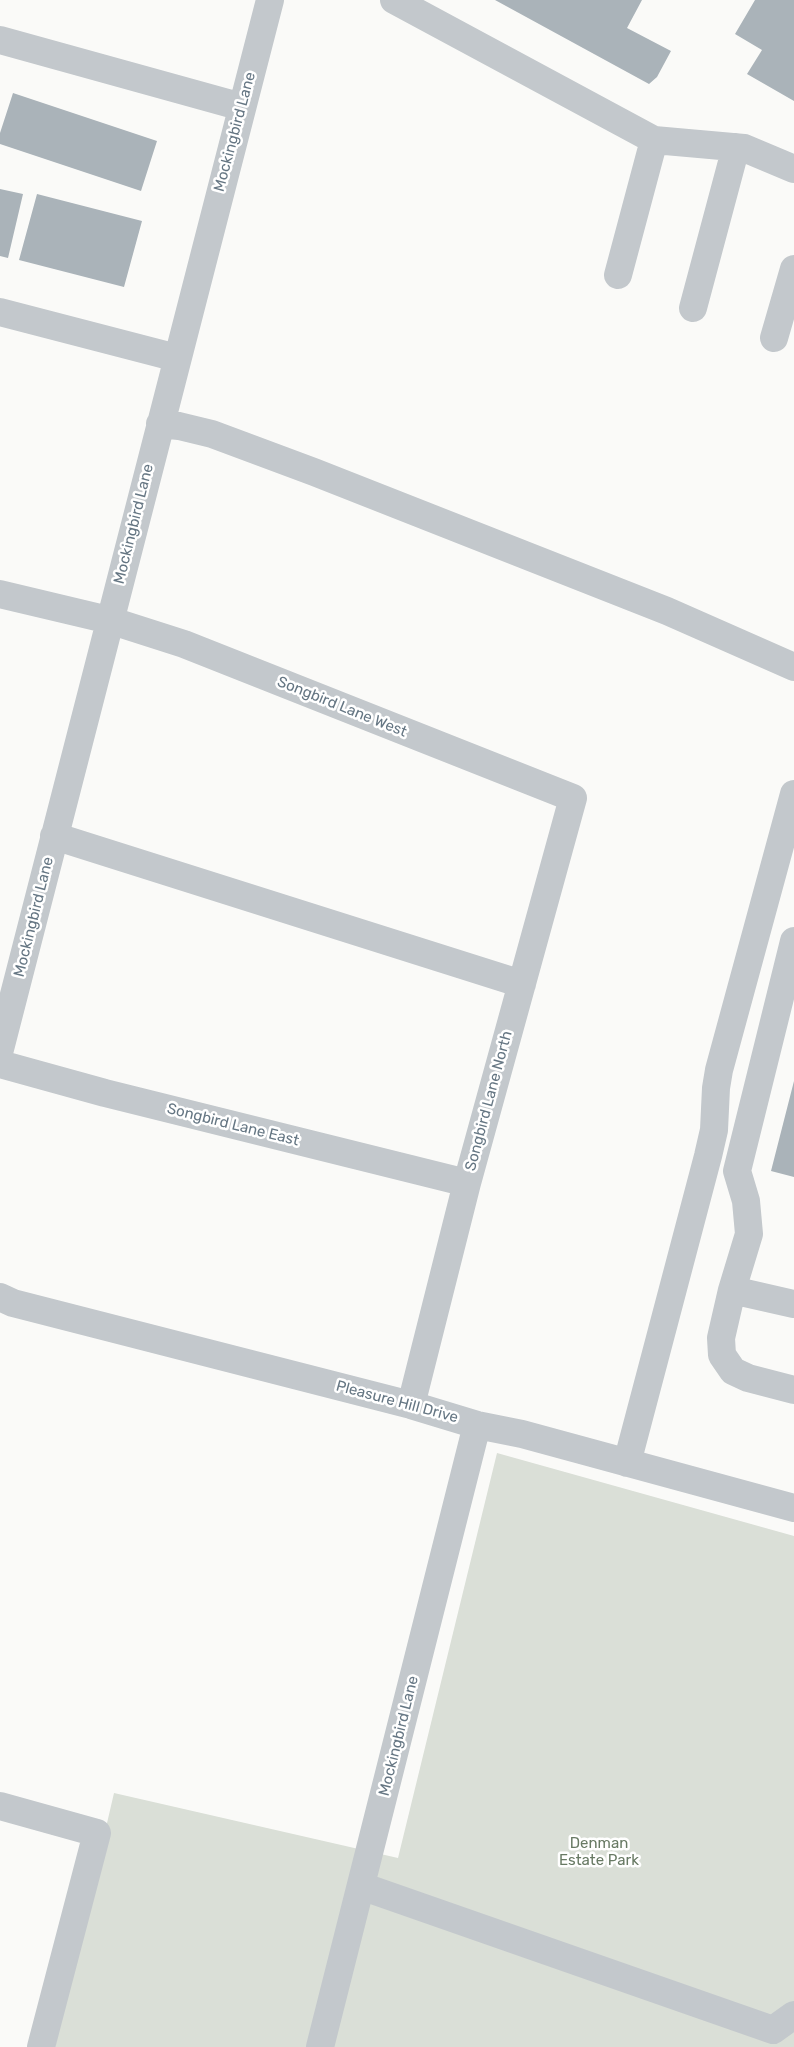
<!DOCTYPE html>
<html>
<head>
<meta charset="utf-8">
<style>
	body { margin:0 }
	canvas { display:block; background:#fafaf8 }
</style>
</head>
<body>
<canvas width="794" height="2047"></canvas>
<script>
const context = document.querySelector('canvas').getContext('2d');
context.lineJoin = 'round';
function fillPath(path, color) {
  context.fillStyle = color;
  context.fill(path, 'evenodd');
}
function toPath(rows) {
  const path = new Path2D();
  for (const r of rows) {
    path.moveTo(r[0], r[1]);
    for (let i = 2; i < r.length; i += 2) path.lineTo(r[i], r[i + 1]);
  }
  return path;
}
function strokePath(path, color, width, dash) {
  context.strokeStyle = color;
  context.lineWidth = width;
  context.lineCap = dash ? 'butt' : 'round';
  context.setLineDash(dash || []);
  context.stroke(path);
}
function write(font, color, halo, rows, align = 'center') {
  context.font = font + ' Rubik,sans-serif';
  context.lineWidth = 5;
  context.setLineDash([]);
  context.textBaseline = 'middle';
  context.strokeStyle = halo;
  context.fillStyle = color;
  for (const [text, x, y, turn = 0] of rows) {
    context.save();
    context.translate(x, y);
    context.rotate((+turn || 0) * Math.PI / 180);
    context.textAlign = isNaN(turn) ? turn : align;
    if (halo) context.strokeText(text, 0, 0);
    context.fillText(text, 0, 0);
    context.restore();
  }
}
fillPath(toPath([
	[497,1453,794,1536,794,2047,55,2047,114,1793,398,1858]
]), '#dadfd7');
fillPath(toPath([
	[495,0,642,0,627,28,671,51,657,77,649,84],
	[755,0,794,0,794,101,747,74,762,50,735,34],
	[13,93,157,141,141,191,0,144,0,133],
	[0,189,23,194,8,258,0,256],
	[37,194,142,221,124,287,19,260],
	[794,1081,794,1177,771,1171]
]), '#aab3b9');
strokePath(toPath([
	[394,0,654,140,744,148,794,169],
	[0,40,242,107],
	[618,275,654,140],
	[693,308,736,147],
	[0,312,177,358],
	[774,338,794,269],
	[160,424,179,426,212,434,314,472,667,611,794,667],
	[0,594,109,620,184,644,573,798,467,1183,411,1405],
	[54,836,522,984],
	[794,941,737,1171,746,1201,749,1234,732,1290,794,1304],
	[0,1049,270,0],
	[0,1064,105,1093,467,1183],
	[732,1290,721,1338,722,1355,733,1371,748,1378,794,1390],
	[0,1297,13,1303,411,1405,477,1425,522,1434,794,1508],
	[627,1463,708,1156,714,1130,716,1088,719,1070,794,794],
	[0,1806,97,1833,41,2047],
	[361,1886,773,2030,794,2015],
	[320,2047,477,1425]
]), '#c3c8cc', 28);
write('15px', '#657683', '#fff', [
	["Mockingbird Lane",235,132,-75],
	["Mockingbird Lane",134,524,-76],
	["Songbird Lane West",342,707,22],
	["Mockingbird Lane",34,917,-76],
	["Songbird Lane North",489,1101,-75],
	["Songbird Lane East",233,1125,14],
	["Pleasure Hill Drive",397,1402,15],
	["Mockingbird Lane",399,1736,-76]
]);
write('15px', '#687a64', '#fff', [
	["Denman",599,1844],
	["Estate Park",599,1861]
]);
</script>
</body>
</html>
